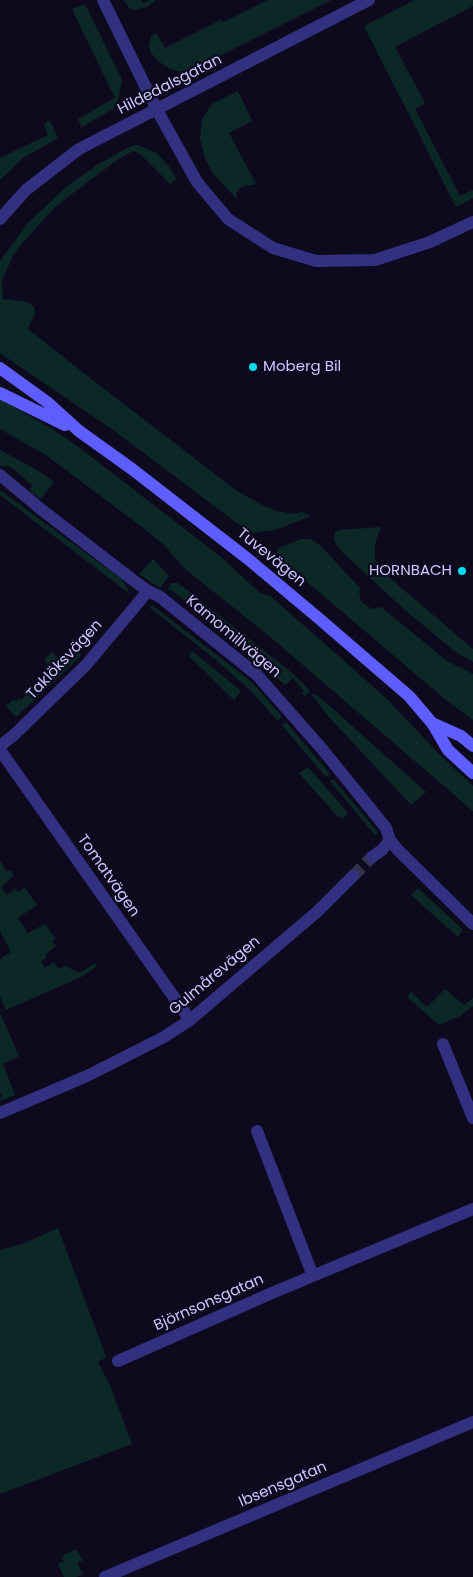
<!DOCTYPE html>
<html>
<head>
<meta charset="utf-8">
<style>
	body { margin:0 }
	canvas { display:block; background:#0d0a1d }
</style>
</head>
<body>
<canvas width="473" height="1577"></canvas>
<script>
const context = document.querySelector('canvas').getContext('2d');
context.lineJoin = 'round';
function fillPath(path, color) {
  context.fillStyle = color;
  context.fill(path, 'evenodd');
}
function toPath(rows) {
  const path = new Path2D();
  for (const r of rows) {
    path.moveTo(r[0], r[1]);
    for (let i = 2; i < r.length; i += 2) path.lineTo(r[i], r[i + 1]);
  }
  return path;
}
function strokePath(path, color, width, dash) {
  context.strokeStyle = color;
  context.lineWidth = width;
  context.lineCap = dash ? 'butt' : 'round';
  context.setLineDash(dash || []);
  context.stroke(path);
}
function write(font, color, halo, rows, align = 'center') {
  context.font = font + ' Poppins,sans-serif';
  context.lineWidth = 4.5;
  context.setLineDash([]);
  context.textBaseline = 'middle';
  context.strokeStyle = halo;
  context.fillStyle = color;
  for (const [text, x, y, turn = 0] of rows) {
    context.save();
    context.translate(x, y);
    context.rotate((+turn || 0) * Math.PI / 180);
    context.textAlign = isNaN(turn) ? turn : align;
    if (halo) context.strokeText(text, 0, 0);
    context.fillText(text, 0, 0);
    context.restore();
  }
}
fillPath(toPath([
	[124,0,141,0,143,3,150,0,156,0,147,7,134,10,130,9],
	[268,0,331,0,189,71,181,72,170,69,158,61,151,53,149,46,151,37,155,34,157,34,165,48,221,20,224,22],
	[415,0,473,0,473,6,395,47,425,103,415,109,460,196,473,190,473,198,456,207,364,26],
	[83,5,86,6,122,80,118,101,113,109,82,127,78,119,115,98,72,9],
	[238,91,252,121,229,133,256,184,241,187,236,194,237,199,214,175,205,158,200,139,202,119,212,104],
	[48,121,50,121,58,138,23,158,0,180,0,158,48,135,44,125],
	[138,145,157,153,170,168,176,178,175,181,170,184,139,153,133,151,117,160,56,206,23,242,14,254,2,280,3,299,28,302,34,307,35,313,28,329,81,371,237,491,262,505,274,510,292,514,302,512,311,516,275,530,250,533,116,432,0,353,0,261,28,223,66,187,97,165,131,146],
	[0,399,49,427,76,445,221,557,260,593,270,596,316,636,388,700,438,753,473,786,473,811,268,635,185,569,164,545,146,530,46,455,0,429],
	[0,450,39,471,54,482,41,499,30,492,32,485,15,470,8,466,0,466],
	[0,490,120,578,125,584,130,594,0,495],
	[381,527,375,544,375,559,384,573,473,649,473,662,457,653,405,610,342,552,334,541,335,532,340,530],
	[301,539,311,539,320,545,360,588,359,592,361,602,372,609,381,607,447,661,473,674,473,720,446,700,280,559,277,550,281,547],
	[153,559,169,576,160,588,139,574],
	[172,583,178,583,292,673,310,691,305,696,302,693,304,691,293,678,285,685,255,656,174,592,168,589],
	[152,605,248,679,260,691,282,717,278,721,251,691,215,659,150,608],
	[76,648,81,654,80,657,16,717,6,706,14,699,16,701,19,698,21,700,50,673,49,671,51,668,44,660,52,652,62,662],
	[192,651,241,691,234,700,189,656],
	[315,694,332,708,426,792,411,805,329,717,312,695],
	[286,722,330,774,326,777,282,725],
	[308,767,348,813,343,819,340,816,338,817,299,773],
	[333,779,378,832,375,835,330,781],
	[0,861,7,872,10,870,14,875,1,887,6,895,16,889,18,892,25,888,37,905,18,918,28,933,45,924,55,938,52,941,56,946,47,953,46,958,41,961,45,968,54,962,58,969,66,966,79,973,95,963,97,966,83,976,6,1010,0,997,0,959,11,952,0,931],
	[418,888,463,930,458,937,411,895],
	[445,989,464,1005,473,998,473,1006,460,1016,439,1025,407,997,411,992,427,1007],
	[0,1013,19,1056,3,1064,15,1095,0,1101,2,1096,0,1092],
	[58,1228,106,1357,98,1362,110,1385,132,1444,0,1494,0,1250,25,1243],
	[76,1549,83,1560,77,1563,83,1574,76,1577,64,1577,58,1564,64,1561,62,1556]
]), '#0c2826');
strokePath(toPath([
	[353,876,372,857]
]), '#33304a', 12, [12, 6]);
strokePath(toPath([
	[103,0,157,110,197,182,228,219,273,248,316,261,375,260,430,242,473,222],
	[0,219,26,190,79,149,369,0],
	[0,475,42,510,133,580,148,591,159,596,257,675,323,750,386,828,390,840,397,849,473,924],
	[0,746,14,735,86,665,148,591],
	[0,750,190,1020],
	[372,857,382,850,390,840],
	[443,1044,473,1118],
	[0,1113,87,1076,164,1037,190,1020,318,911,353,876],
	[257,1131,313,1276],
	[118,1361,272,1293,473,1209],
	[105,1577,473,1422]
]), '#323081', 12);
strokePath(toPath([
	[0,368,47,402,79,431,132,469,248,559,316,616,409,696,432,723,448,750,473,773],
	[0,393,65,425],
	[432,723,461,736,473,746]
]), '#5e5dff', 12);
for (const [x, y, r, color] of [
	[253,367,5,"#00ddf1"],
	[462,571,5,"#00ddf1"]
]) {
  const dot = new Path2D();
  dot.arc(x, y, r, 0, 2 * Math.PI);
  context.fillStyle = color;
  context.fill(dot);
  strokePath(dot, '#0d0a1d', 2);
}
write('15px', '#cbc6ff', '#0d0a1d', [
	["Hildedalsgatan",170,85,-27],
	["Tuvevägen",271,558,39],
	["Kamomillvägen",233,637,40],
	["Taklöksvägen",65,660,-47],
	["Tomatvägen",108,876,55],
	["Gulmårevägen",215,976,-40],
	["Björnsonsgatan",209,1303,-24],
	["Ibsensgatan",283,1485,-23]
]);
write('15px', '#cbc6ff', '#0d0a1d', [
	["Moberg Bil",263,367],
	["HORNBACH",452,571,"right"]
], 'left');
</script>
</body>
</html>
